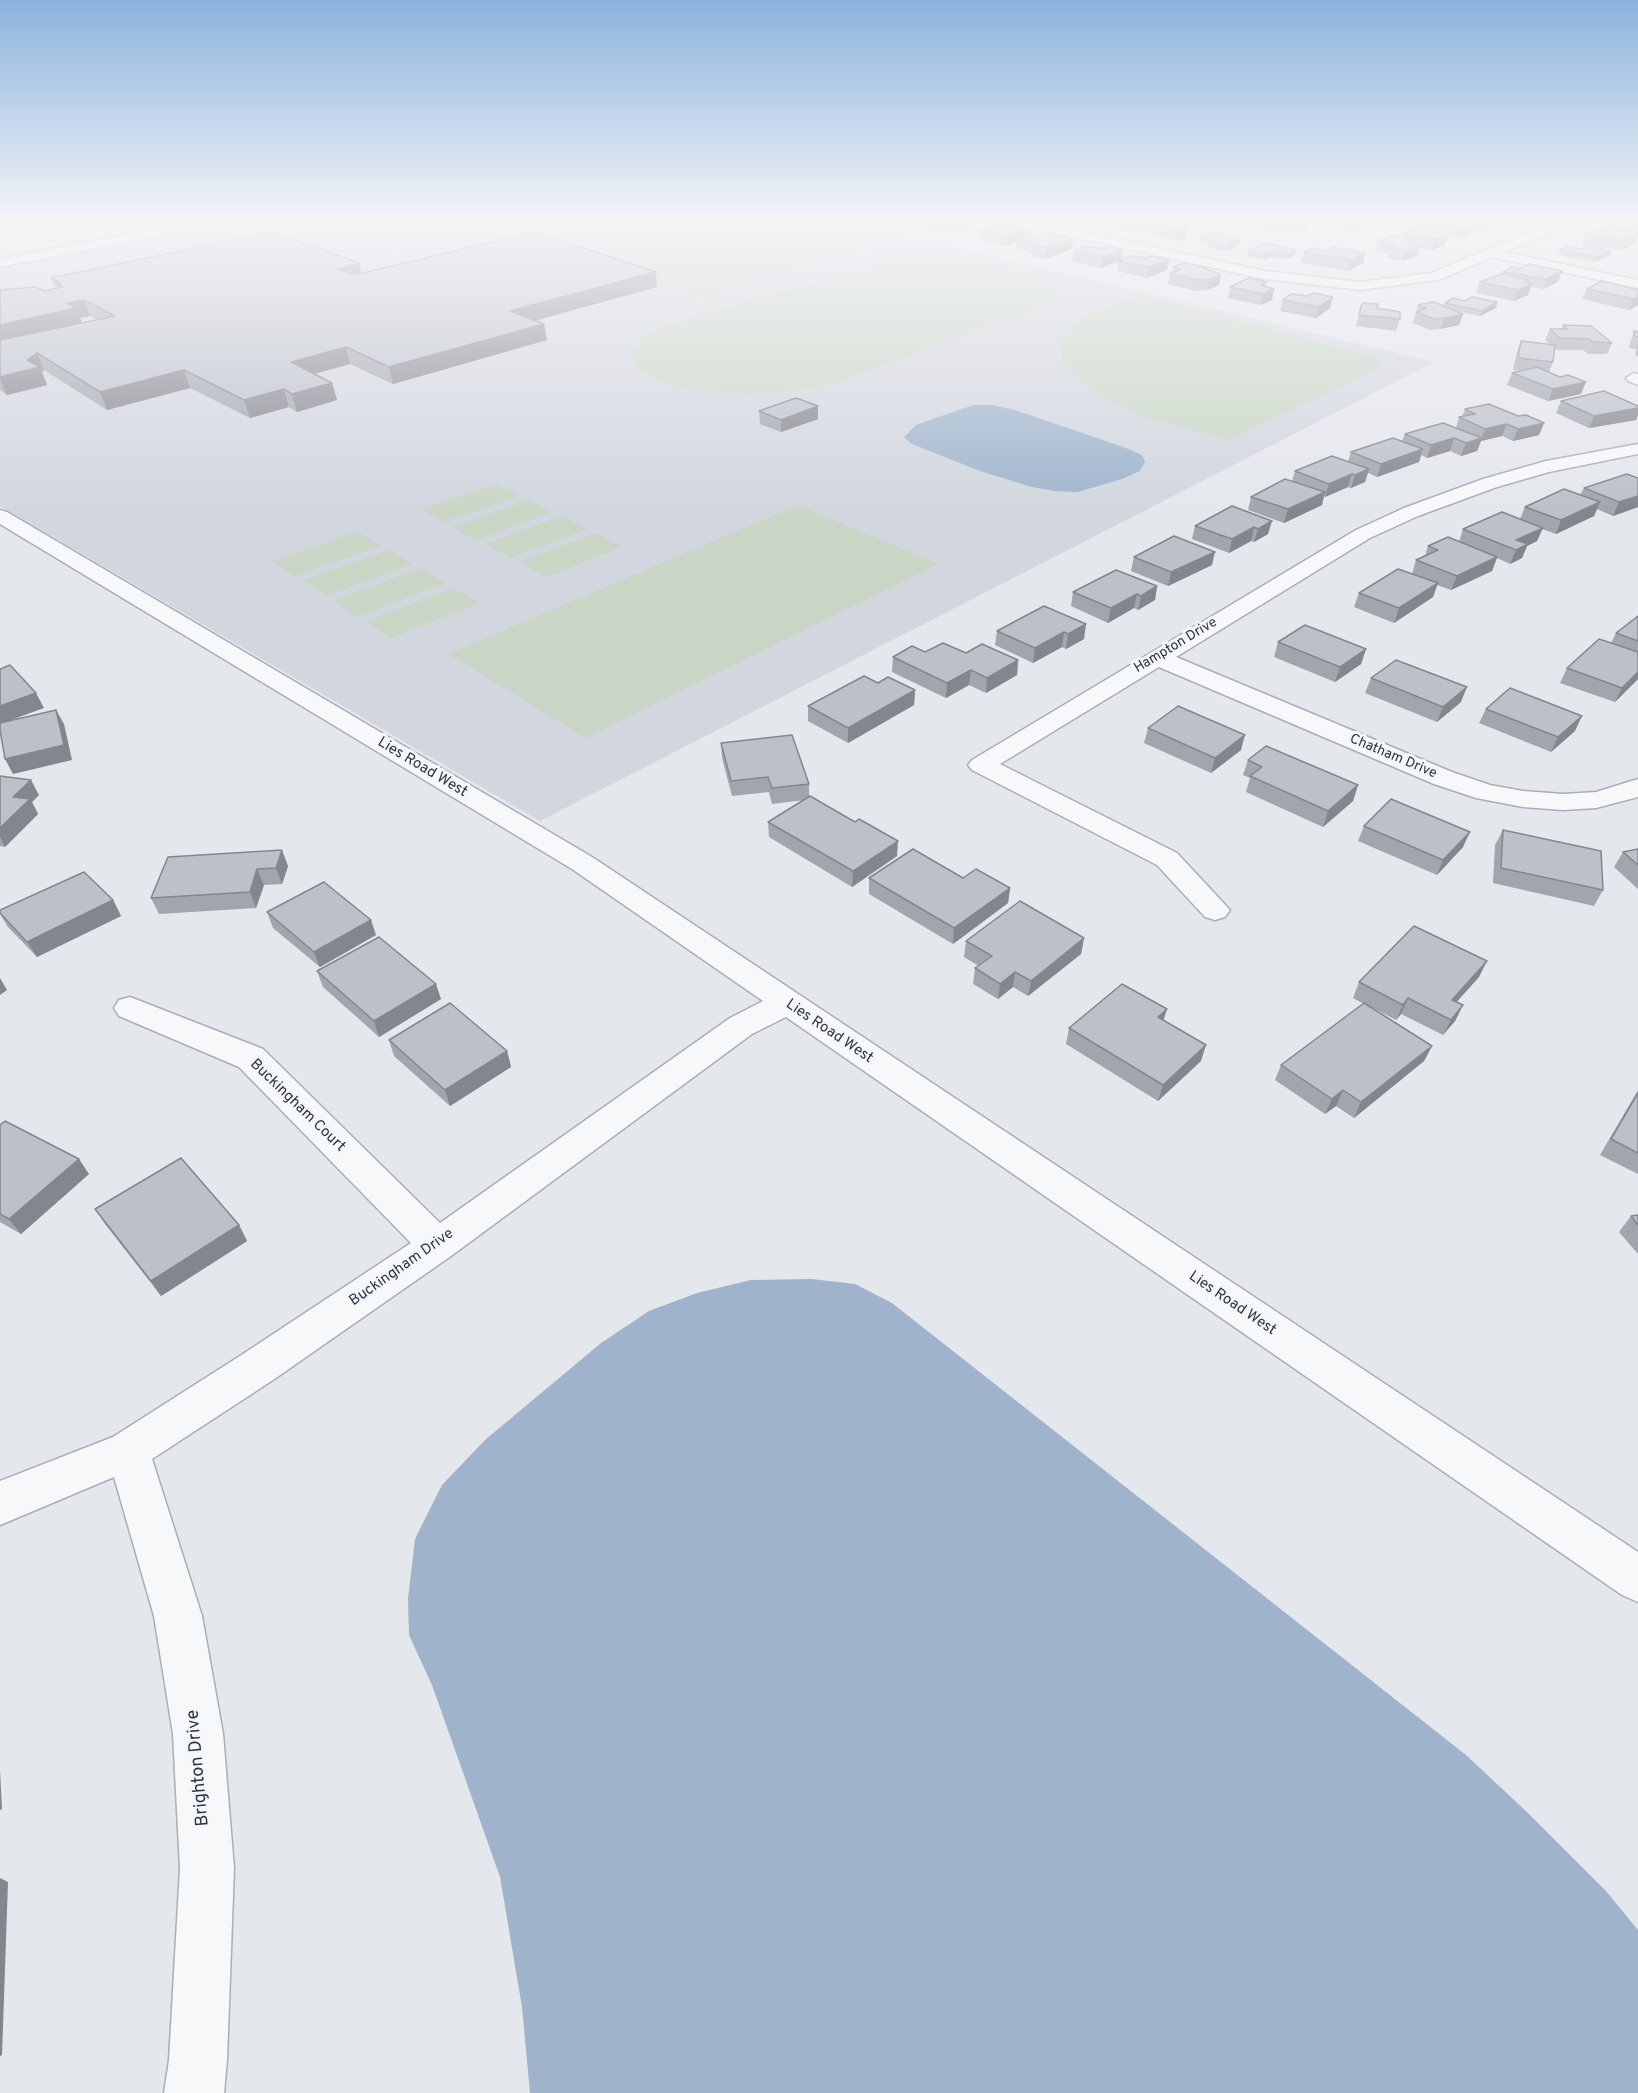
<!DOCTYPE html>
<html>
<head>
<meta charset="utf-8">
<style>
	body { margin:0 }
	canvas { display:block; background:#e4e7ec }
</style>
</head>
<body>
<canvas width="1638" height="2093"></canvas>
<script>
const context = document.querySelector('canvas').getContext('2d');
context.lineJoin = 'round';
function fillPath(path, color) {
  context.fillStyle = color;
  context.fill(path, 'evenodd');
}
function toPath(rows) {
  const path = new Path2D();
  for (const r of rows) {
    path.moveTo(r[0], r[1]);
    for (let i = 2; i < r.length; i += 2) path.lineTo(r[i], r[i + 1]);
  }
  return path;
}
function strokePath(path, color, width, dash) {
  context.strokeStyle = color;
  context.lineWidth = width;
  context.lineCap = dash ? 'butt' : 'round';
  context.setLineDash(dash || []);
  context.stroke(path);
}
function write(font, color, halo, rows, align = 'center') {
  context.font = font + ' Overpass,sans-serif';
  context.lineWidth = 6;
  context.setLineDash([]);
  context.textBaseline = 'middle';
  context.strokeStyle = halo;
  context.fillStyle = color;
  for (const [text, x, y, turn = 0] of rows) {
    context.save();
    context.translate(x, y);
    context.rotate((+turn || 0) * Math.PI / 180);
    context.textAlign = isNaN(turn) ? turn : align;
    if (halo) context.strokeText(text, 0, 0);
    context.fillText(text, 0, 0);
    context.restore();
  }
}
fillPath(toPath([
	[240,218,835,218,1434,362,540,821,0,506,0,265]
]), '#d2d6de');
fillPath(toPath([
	[317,218,480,218,459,232,399,249],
	[628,218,818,218,893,237,894,242,700,297,627,268,616,262,601,242,602,234,607,228],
	[930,257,974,259,1022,269,1051,283,1054,290,1053,297,1046,306,830,384,805,389,749,394,692,390,651,377,637,367,632,352,645,334,665,326,884,262],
	[1143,295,1374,357,1384,365,1230,440,1149,418,1129,410,1091,389,1063,363,1060,346,1067,330,1088,315],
	[496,484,520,496,444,522,421,509],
	[528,500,552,512,476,540,452,527],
	[798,505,938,564,586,738,448,654],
	[562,516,587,529,510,558,486,544],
	[358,532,380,546,294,576,272,561],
	[596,533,622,547,546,577,519,562],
	[389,550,412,564,326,596,303,580],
	[420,568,444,583,357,617,333,601],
	[453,588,479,603,391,638,365,622]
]), '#c9d6c5');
fillPath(toPath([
	[973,405,992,405,1015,410,1126,448,1142,455,1145,462,1140,471,1122,479,1077,492,1055,491,1032,487,980,471,912,444,904,437,916,425],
	[812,1279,855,1284,892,1303,1466,1755,1528,1813,1606,1891,1638,1930,1638,2093,530,2093,522,2007,500,1877,432,1685,409,1635,408,1599,415,1539,442,1485,485,1440,601,1343,649,1311,697,1293,751,1280]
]), '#9fb4cc');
const minor = toPath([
	[211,218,234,218,228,222,0,267,0,259,211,218],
	[997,218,1018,218,1265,271,1360,282,1431,273,1563,218,1579,218,1577,221,1504,252,1638,280,1638,288,1492,257,1439,280,1360,290,1265,279,1003,222,997,218],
	[1634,373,1638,374,1638,385,1628,381,1626,378,1634,373],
	[1638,444,1638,454,1549,472,1497,487,1418,516,1370,538,1176,657,1452,772,1490,785,1523,791,1563,794,1596,792,1638,779,1638,797,1596,808,1563,810,1523,807,1476,798,1434,784,1159,667,1000,764,1177,853,1230,910,1225,917,1215,920,1205,917,1157,865,972,770,968,765,972,760,1356,530,1404,508,1483,479,1546,461,1638,444],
	[0,510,7,512,592,857,1638,1552,1638,1602,1622,1595,786,1017,752,1034,451,1256,273,1380,152,1459,202,1616,223,1734,234,1868,227,2060,224,2093,164,2093,169,2060,180,1868,173,1734,154,1616,114,1477,0,1525,0,1481,113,1437,243,1354,411,1243,239,1067,119,1016,114,1008,119,1000,130,997,263,1049,440,1223,730,1018,763,1001,572,869,0,524,0,510]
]);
strokePath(minor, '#a9aeb7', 3);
fillPath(minor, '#f7f8fa');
fillPath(toPath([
	[889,218,971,218,971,227,950,233,925,228,925,220,913,224],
	[1072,218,1097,218,1087,222],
	[1106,218,1153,218,1152,220,1189,232,1186,233,1186,238,1176,241,1145,232,1146,227,1133,232,1111,227,1112,223,1105,221],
	[1205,218,1252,218,1252,219,1221,222],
	[1262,218,1310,218,1308,225,1304,233,1264,229,1265,225,1260,224],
	[1314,218,1370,218,1368,224,1346,229,1313,221],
	[1438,218,1487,218,1487,219,1494,220,1493,225,1484,229,1474,227,1474,229,1471,230,1470,234,1462,238,1448,235,1445,245,1432,250,1419,247,1417,256,1403,261,1387,258,1388,254,1375,251,1378,241,1403,237,1404,232,1431,228,1433,220],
	[1630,218,1638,218,1638,238,1635,244,1622,250,1582,244,1585,234,1605,228,1607,225,1622,221],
	[1007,227,1027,229,1027,235,1073,239,1072,249,1045,259,1033,256,1033,253,1016,248,1016,242,1006,246,980,239,981,230],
	[1201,236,1240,243,1236,244,1235,248,1225,251,1209,248,1209,245,1200,241],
	[1581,249,1611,251,1609,256,1594,262,1558,255,1560,250],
	[1296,250,1295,255,1284,259,1271,257,1265,260,1247,256,1248,251],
	[1074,251,1121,260,1167,270,1147,278,1117,271,1119,261,1101,268,1072,261],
	[1325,251,1365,253,1363,263,1348,271,1301,263,1304,252],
	[359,263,361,273,657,287,536,320,547,340,393,384,350,364,315,374,332,383,337,400,297,412,289,407,250,418,190,388,107,410,44,370,42,372,47,385,7,395,0,390,0,290,44,291,55,289,51,278],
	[90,316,98,320,82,323,80,318],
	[1173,267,1207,270,1221,274,1219,285,1207,290,1196,291,1168,284,1170,274,1172,273],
	[1512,267,1558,282,1543,289,1531,287,1528,295,1514,301,1476,293,1480,282,1502,274,1503,272],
	[1267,282,1266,286,1274,289,1272,300,1261,305,1228,298,1230,287],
	[1587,289,1638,290,1638,305,1629,310,1582,299],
	[1309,296,1330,308,1316,318,1280,311,1283,300],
	[1465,301,1497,302,1496,308,1480,316,1455,311,1459,325,1440,329,1430,330,1413,323,1418,305,1443,306,1445,303],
	[1362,303,1377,308,1400,319,1396,331,1356,326],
	[1563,325,1612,343,1607,354,1588,354,1583,350,1556,350,1554,349,1553,362,1549,372,1581,394,1548,401,1507,385,1512,373,1521,371,1513,370,1517,352,1521,341,1550,344,1545,340,1550,329,1561,329],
	[1634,331,1638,332,1638,356,1635,356,1636,349,1629,348,1630,343],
	[1561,401,1638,406,1638,415,1636,420,1589,428,1556,413],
	[818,406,818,419,781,432,760,424,759,411],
	[1465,409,1518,416,1544,423,1539,435,1513,441,1502,436,1481,441,1477,451,1461,456,1450,451,1427,458,1421,455,1419,462,1377,477,1368,473,1365,482,1351,488,1348,487,1325,497,1324,496,1322,505,1284,523,1248,510,1251,497,1292,481,1295,471,1348,462,1351,452,1402,441,1405,434,1456,428,1459,417,1462,417],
	[1638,478,1638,507,1613,516,1597,509,1594,516,1556,534,1542,529,1537,541,1527,546,1522,558,1510,564,1497,558,1492,571,1451,590,1437,585,1433,597,1394,623,1354,607,1359,593,1412,574,1416,560,1425,556,1428,546,1459,542,1463,529,1520,519,1525,507,1580,495,1584,488],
	[1232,506,1268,534,1254,542,1251,541,1229,553,1192,539,1195,526],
	[1134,557,1212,565,1168,586,1131,571],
	[1157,586,1155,600,1138,610,1134,608,1108,623,1071,606,1073,592],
	[1044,606,1084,639,1066,649,1062,647,1033,663,995,645,997,631],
	[1638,616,1638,679,1615,702,1560,683,1567,668,1611,643,1616,633],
	[1278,642,1366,649,1361,664,1335,682,1274,657],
	[925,652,966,653,1018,660,1017,675,986,693,969,685,946,698,892,672,893,657],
	[1371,678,1461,702,1437,722,1365,693],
	[915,690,914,705,848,743,808,721,808,706],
	[1486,709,1575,731,1551,752,1479,723],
	[1148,728,1241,750,1211,773,1144,743],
	[721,743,809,784,809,797,897,856,852,887,769,837,768,822,805,800,772,804,769,792,732,796,722,758],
	[1248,760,1358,785,1353,801,1323,827,1246,792,1250,778,1243,775],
	[0,776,39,795,32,802,38,814,5,847,0,846],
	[1364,826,1463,847,1437,875,1358,841],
	[1503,830,1603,890,1594,906,1493,883,1495,845],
	[1638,849,1638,889,1614,867,1623,852],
	[168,857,288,866,282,884,264,885,256,908,159,914,151,898],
	[869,878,963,878,1010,888,1008,903,953,944,869,894],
	[113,900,121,916,37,957,8,927,0,914,0,910],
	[267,912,376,935,320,967,273,928],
	[1084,938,1081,954,1028,996,1013,987,998,999,973,984,975,968,979,966,964,957,966,941],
	[317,971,441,999,379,1037,323,987],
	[1479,977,1456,1002,1463,1005,1455,1021,1443,1035,1401,1014,1396,1020,1367,1005,1432,1046,1424,1061,1354,1118,1336,1106,1325,1114,1275,1080,1281,1065,1364,1004,1353,998,1359,982],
	[1167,1009,1163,1020,1201,1061,1158,1101,1066,1044,1069,1028],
	[389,1040,507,1051,511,1067,450,1106,394,1056],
	[1638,1090,1638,1174,1600,1155],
	[0,1125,89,1174,21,1234,0,1222],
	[95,1209,239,1225,247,1241,161,1296,105,1224],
	[1638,1215,1638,1254,1619,1232,1631,1216]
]), '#a1a5ae');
fillPath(toPath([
	[913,218,934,218,926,218,925,220,913,224],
	[969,218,971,218,971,227,950,233,950,224],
	[1088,218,1097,218,1087,222],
	[1138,218,1153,218,1152,224,1146,222,1146,227,1133,232,1134,222],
	[1222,218,1252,218,1252,219,1221,222],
	[1309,218,1308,225,1304,233,1306,223],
	[1355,218,1370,218,1368,224,1346,229,1349,219],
	[1477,220,1474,229,1471,230,1470,234,1462,238,1465,228,1468,224],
	[1494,220,1493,225,1484,229,1486,224],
	[1191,222,1189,232,1186,233,1186,238,1176,241,1178,231,1180,226],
	[1027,229,1026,239,1017,238,1016,242,1006,246,1007,236],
	[1442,230,1439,239,1448,235,1445,245,1432,250,1436,240,1435,233],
	[1638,234,1635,244,1622,250,1626,240],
	[1241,238,1240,243,1236,244,1235,248,1225,251,1226,246,1231,241],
	[1073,239,1072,249,1045,259,1047,248],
	[1415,239,1412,249,1420,246,1417,256,1403,261,1406,251,1406,243],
	[1123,250,1121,260,1101,268,1102,257],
	[1296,250,1295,255,1284,259,1285,254],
	[1611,251,1609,256,1594,262,1596,257],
	[1273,252,1271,257,1265,260,1266,254],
	[1365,253,1363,263,1348,271,1351,260],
	[1169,260,1167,270,1147,278,1149,267],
	[359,263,362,279,337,269],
	[1562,271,1558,282,1543,289,1547,279],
	[656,272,657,287,512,327,510,311],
	[1221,274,1219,285,1207,290,1209,280],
	[1529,280,1528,286,1532,284,1528,295,1514,301,1518,290,1525,282],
	[1274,289,1272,300,1261,305,1263,294],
	[1333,297,1330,308,1316,318,1319,307],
	[1638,297,1638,305,1629,310,1634,299],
	[84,300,90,316,80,318,83,325,0,344,0,325,67,303],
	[1497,302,1496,308,1480,316,1482,311],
	[1463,314,1459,325,1440,329,1444,318],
	[544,324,547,340,393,384,389,367],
	[346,347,350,364,295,379,291,362],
	[37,353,44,370,42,372,47,385,7,395,0,379,0,377],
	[184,370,190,388,107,410,100,392],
	[1586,382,1581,394,1548,401,1553,389],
	[332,383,337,400,297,412,292,394],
	[284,389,289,407,250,418,244,400],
	[818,406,818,419,781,432,781,420],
	[1638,408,1638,415,1636,420,1589,428,1594,416],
	[1544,423,1539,435,1513,441,1518,429],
	[1507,424,1502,436,1481,441,1477,451,1461,456,1466,443,1481,438,1485,429],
	[1454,438,1450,451,1427,458,1431,445],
	[1423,449,1419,462,1377,477,1381,464],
	[1369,469,1365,482,1351,488,1355,475],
	[1352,474,1348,487,1325,497,1329,484],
	[1325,492,1322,505,1284,523,1288,509],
	[1638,496,1638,507,1613,516,1619,502],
	[1600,502,1594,516,1556,534,1561,520],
	[1272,521,1268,534,1254,542,1258,529],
	[1254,527,1251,541,1229,553,1232,539],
	[1543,528,1537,541,1527,546,1522,558,1510,564,1516,550,1516,540],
	[1215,552,1212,565,1168,586,1171,572],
	[1497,557,1492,571,1451,590,1457,576],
	[1438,583,1433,597,1394,623,1399,608],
	[1157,586,1155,600,1138,610,1141,596],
	[1137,594,1134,608,1108,623,1111,608],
	[1086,624,1084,639,1066,649,1068,634],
	[1064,632,1062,647,1033,663,1035,648],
	[1366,649,1361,664,1335,682,1340,667],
	[1018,660,1017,675,986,693,987,678],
	[971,670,969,685,946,698,947,683],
	[1638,672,1638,679,1615,702,1622,688],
	[1467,687,1461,702,1437,722,1443,707],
	[915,690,914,705,848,743,848,728],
	[36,693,44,708,0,724,0,706],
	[56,710,64,724,72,760,13,774,5,759],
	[1582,716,1575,731,1551,752,1558,737],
	[1245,735,1241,750,1211,773,1215,758],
	[31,780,39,795,32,802,38,814,5,847,0,837,0,828,13,797],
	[1358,785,1353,801,1323,827,1328,811],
	[1470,832,1463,847,1437,875,1443,860],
	[898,841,897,856,852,887,853,871],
	[282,850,288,866,282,884,276,868],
	[257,869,264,885,256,908,250,892],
	[1010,888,1008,903,953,944,954,928],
	[113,900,121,916,37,957,27,942],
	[371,920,376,935,320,967,314,952],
	[1084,938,1081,954,1028,996,1031,981],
	[1487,961,1479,977,1444,1016,1452,1000],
	[1015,972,1013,987,998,999,1000,984],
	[0,978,7,990,0,995],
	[436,984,441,999,379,1037,374,1021],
	[1408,998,1401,1014,1396,1020,1403,1005],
	[1463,1005,1455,1021,1443,1035,1451,1020],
	[1167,1009,1162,1025,1158,1017],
	[1206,1045,1201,1061,1158,1101,1163,1085],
	[1432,1046,1424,1061,1354,1118,1361,1102],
	[507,1051,511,1067,450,1106,445,1090],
	[1343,1090,1336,1106,1325,1114,1332,1099],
	[79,1159,89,1174,21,1234,9,1219],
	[239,1225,247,1241,161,1296,151,1281],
	[0,1770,2,1809,0,1810],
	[0,1878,8,1882,2,2055,0,2056]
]), '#83868d');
const building = toPath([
	[926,218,969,218,950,224,926,218],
	[1114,218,1147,218,1134,222,1114,218],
	[1161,218,1170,218,1191,222,1180,226,1187,228,1178,231,1146,222,1161,218],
	[1267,218,1309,218,1306,223,1266,219,1267,218],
	[1438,218,1467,218,1477,220,1468,224,1473,225,1465,228,1449,225,1452,224,1433,220,1438,218],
	[1467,218,1482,218,1494,220,1486,224,1476,222,1477,220,1467,218],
	[1630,218,1638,219,1638,228,1607,225,1616,220,1622,221,1630,218],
	[1013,225,1027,229,1007,236,981,230,993,226,1007,227,1013,225],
	[1421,225,1442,230,1435,233,1448,235,1436,240,1404,232,1421,225],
	[1607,228,1638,234,1626,240,1585,234,1607,228],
	[272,232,359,263,337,269,354,275,535,232,656,272,510,311,544,324,389,367,346,347,291,362,332,383,292,394,284,389,244,400,184,370,100,392,37,353,27,360,40,367,0,377,0,340,115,316,84,300,67,303,76,308,0,325,0,290,36,287,44,291,63,287,57,284,61,283,51,278,272,232],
	[1213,232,1241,238,1231,241,1236,243,1226,246,1210,243,1214,241,1201,236,1213,232],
	[1029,234,1043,236,1049,234,1073,239,1047,248,1034,246,1039,244,1017,238,1029,234],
	[1394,235,1415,239,1406,243,1420,246,1406,251,1390,248,1396,245,1378,241,1394,235],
	[1266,243,1296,250,1285,254,1273,252,1266,254,1248,251,1266,243],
	[1086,246,1101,248,1107,246,1123,250,1102,257,1074,251,1086,246],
	[1568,246,1581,249,1587,246,1611,251,1596,257,1560,250,1568,246],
	[1333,247,1365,253,1351,260,1304,252,1313,248,1325,251,1333,247],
	[1131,256,1146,258,1152,256,1169,260,1149,267,1119,261,1131,256],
	[1184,263,1207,268,1204,269,1221,274,1209,280,1198,280,1170,274,1181,269,1173,267,1184,263],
	[1529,264,1562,271,1547,279,1503,272,1512,267,1519,269,1529,264],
	[1502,274,1529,280,1525,282,1532,284,1518,290,1480,282,1502,274],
	[1249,278,1267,282,1261,285,1274,289,1263,294,1230,287,1249,278],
	[1602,281,1638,290,1638,297,1634,299,1587,289,1602,281],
	[1313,293,1333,297,1319,307,1283,300,1291,294,1309,296,1313,293],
	[1472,297,1497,302,1482,311,1445,303,1453,298,1465,301,1472,297],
	[1434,302,1463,314,1444,318,1434,319,1417,312,1426,308,1418,305,1434,302],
	[1362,303,1378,304,1377,308,1400,312,1400,319,1359,315,1362,303],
	[1563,325,1591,326,1612,343,1593,342,1588,339,1560,338,1550,329,1568,329,1563,325],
	[1634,331,1638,332,1638,337,1634,336,1634,331],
	[1521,341,1555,345,1553,362,1518,358,1521,341],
	[1537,367,1560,377,1568,375,1586,382,1553,389,1512,373,1537,367],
	[1604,391,1638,406,1638,408,1594,416,1561,401,1604,391],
	[796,398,818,406,781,420,759,411,796,398],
	[1489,404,1518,416,1526,415,1544,423,1518,429,1507,424,1485,429,1459,417,1475,414,1465,409,1489,404],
	[1443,423,1482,438,1466,443,1454,438,1431,445,1405,434,1443,423],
	[1393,438,1423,449,1381,464,1351,452,1393,438],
	[1332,456,1369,469,1355,475,1352,474,1329,484,1295,471,1332,456],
	[1627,474,1638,478,1638,496,1619,502,1584,488,1627,474],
	[1285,479,1325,492,1288,509,1251,497,1285,479],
	[1564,489,1600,502,1561,520,1525,507,1564,489],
	[1232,506,1272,521,1258,529,1254,527,1232,539,1195,526,1232,506],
	[1502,512,1543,528,1516,540,1528,544,1516,550,1463,529,1502,512],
	[1174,536,1215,552,1171,572,1134,557,1174,536],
	[1448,537,1497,557,1457,576,1416,560,1438,550,1428,546,1448,537],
	[1398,569,1438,583,1399,608,1359,593,1398,569],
	[1116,570,1157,586,1141,596,1137,594,1111,608,1073,592,1116,570],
	[1044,606,1086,624,1068,634,1064,632,1035,648,997,631,1044,606],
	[1638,616,1638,641,1616,633,1638,616],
	[1305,625,1366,649,1340,667,1278,642,1305,625],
	[1599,639,1638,652,1638,672,1622,688,1567,668,1599,639],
	[943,643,966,653,982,644,1018,660,987,678,971,670,947,683,893,657,912,646,925,652,943,643],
	[1396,660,1467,687,1443,707,1371,678,1396,660],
	[10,665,36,693,0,706,0,669,10,665],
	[864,676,878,683,888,677,915,690,848,728,808,706,864,676],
	[1510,688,1582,716,1558,737,1486,709,1510,688],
	[1178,706,1245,735,1215,758,1148,728,1178,706],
	[56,710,64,745,5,759,0,730,0,723,56,710],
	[792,735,809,784,772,788,768,777,731,781,721,743,792,735],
	[1266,746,1358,785,1328,811,1250,776,1262,767,1248,760,1266,746],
	[0,776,31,780,13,797,30,799,0,828,0,776],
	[810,796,855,822,859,819,898,841,853,871,768,822,810,796],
	[1391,799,1470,832,1443,860,1364,826,1391,799],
	[1503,830,1601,851,1603,890,1501,868,1503,830],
	[913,849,963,878,976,869,1010,888,954,928,869,878,913,849],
	[1638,849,1638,865,1623,852,1638,849],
	[282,850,276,868,257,869,250,892,151,898,168,857,282,850],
	[84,872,113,900,27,942,0,913,0,910,84,872],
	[324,882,371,920,314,952,267,912,324,882],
	[1020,901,1084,938,1031,981,1015,972,1000,984,975,968,992,956,966,941,1020,901],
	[1414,926,1487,961,1452,1000,1463,1005,1451,1020,1408,998,1403,1005,1359,982,1414,926],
	[379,937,436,984,374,1021,317,971,379,937],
	[1122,984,1167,1009,1158,1017,1206,1045,1163,1085,1069,1028,1122,984],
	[450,1003,507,1051,445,1090,389,1040,450,1003],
	[1364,1003,1432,1046,1361,1102,1343,1090,1332,1099,1281,1065,1364,1003],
	[1638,1093,1638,1153,1611,1139,1638,1093],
	[5,1121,79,1159,9,1219,0,1214,0,1125,5,1121],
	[181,1158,239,1225,151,1281,95,1209,181,1158],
	[1638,1215,1638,1225,1631,1216,1638,1215]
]);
fillPath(building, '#bbc0ca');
strokePath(building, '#83868d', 1.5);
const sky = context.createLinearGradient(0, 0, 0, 511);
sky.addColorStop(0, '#8bb4dd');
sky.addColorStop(0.43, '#f3f4f6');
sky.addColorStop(1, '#f3f4f600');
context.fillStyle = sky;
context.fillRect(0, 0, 1638, 511);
write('14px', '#2b3445', '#f4f6f9', [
	["Hampton Drive",1176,646,-31],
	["Chatham Drive",1393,757,23]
]);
write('15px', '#2b3445', '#f4f6f9', [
	["Lies Road West",422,768,31],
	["Lies Road West",829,1032,34],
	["Buckingham Court",297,1106,44],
	["Buckingham Drive",402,1268,-35],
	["Lies Road West",1232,1304,34]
]);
write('18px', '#2b3445', '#f4f6f9', [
	["Brighton Drive",199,1768,-95]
]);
</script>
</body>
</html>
